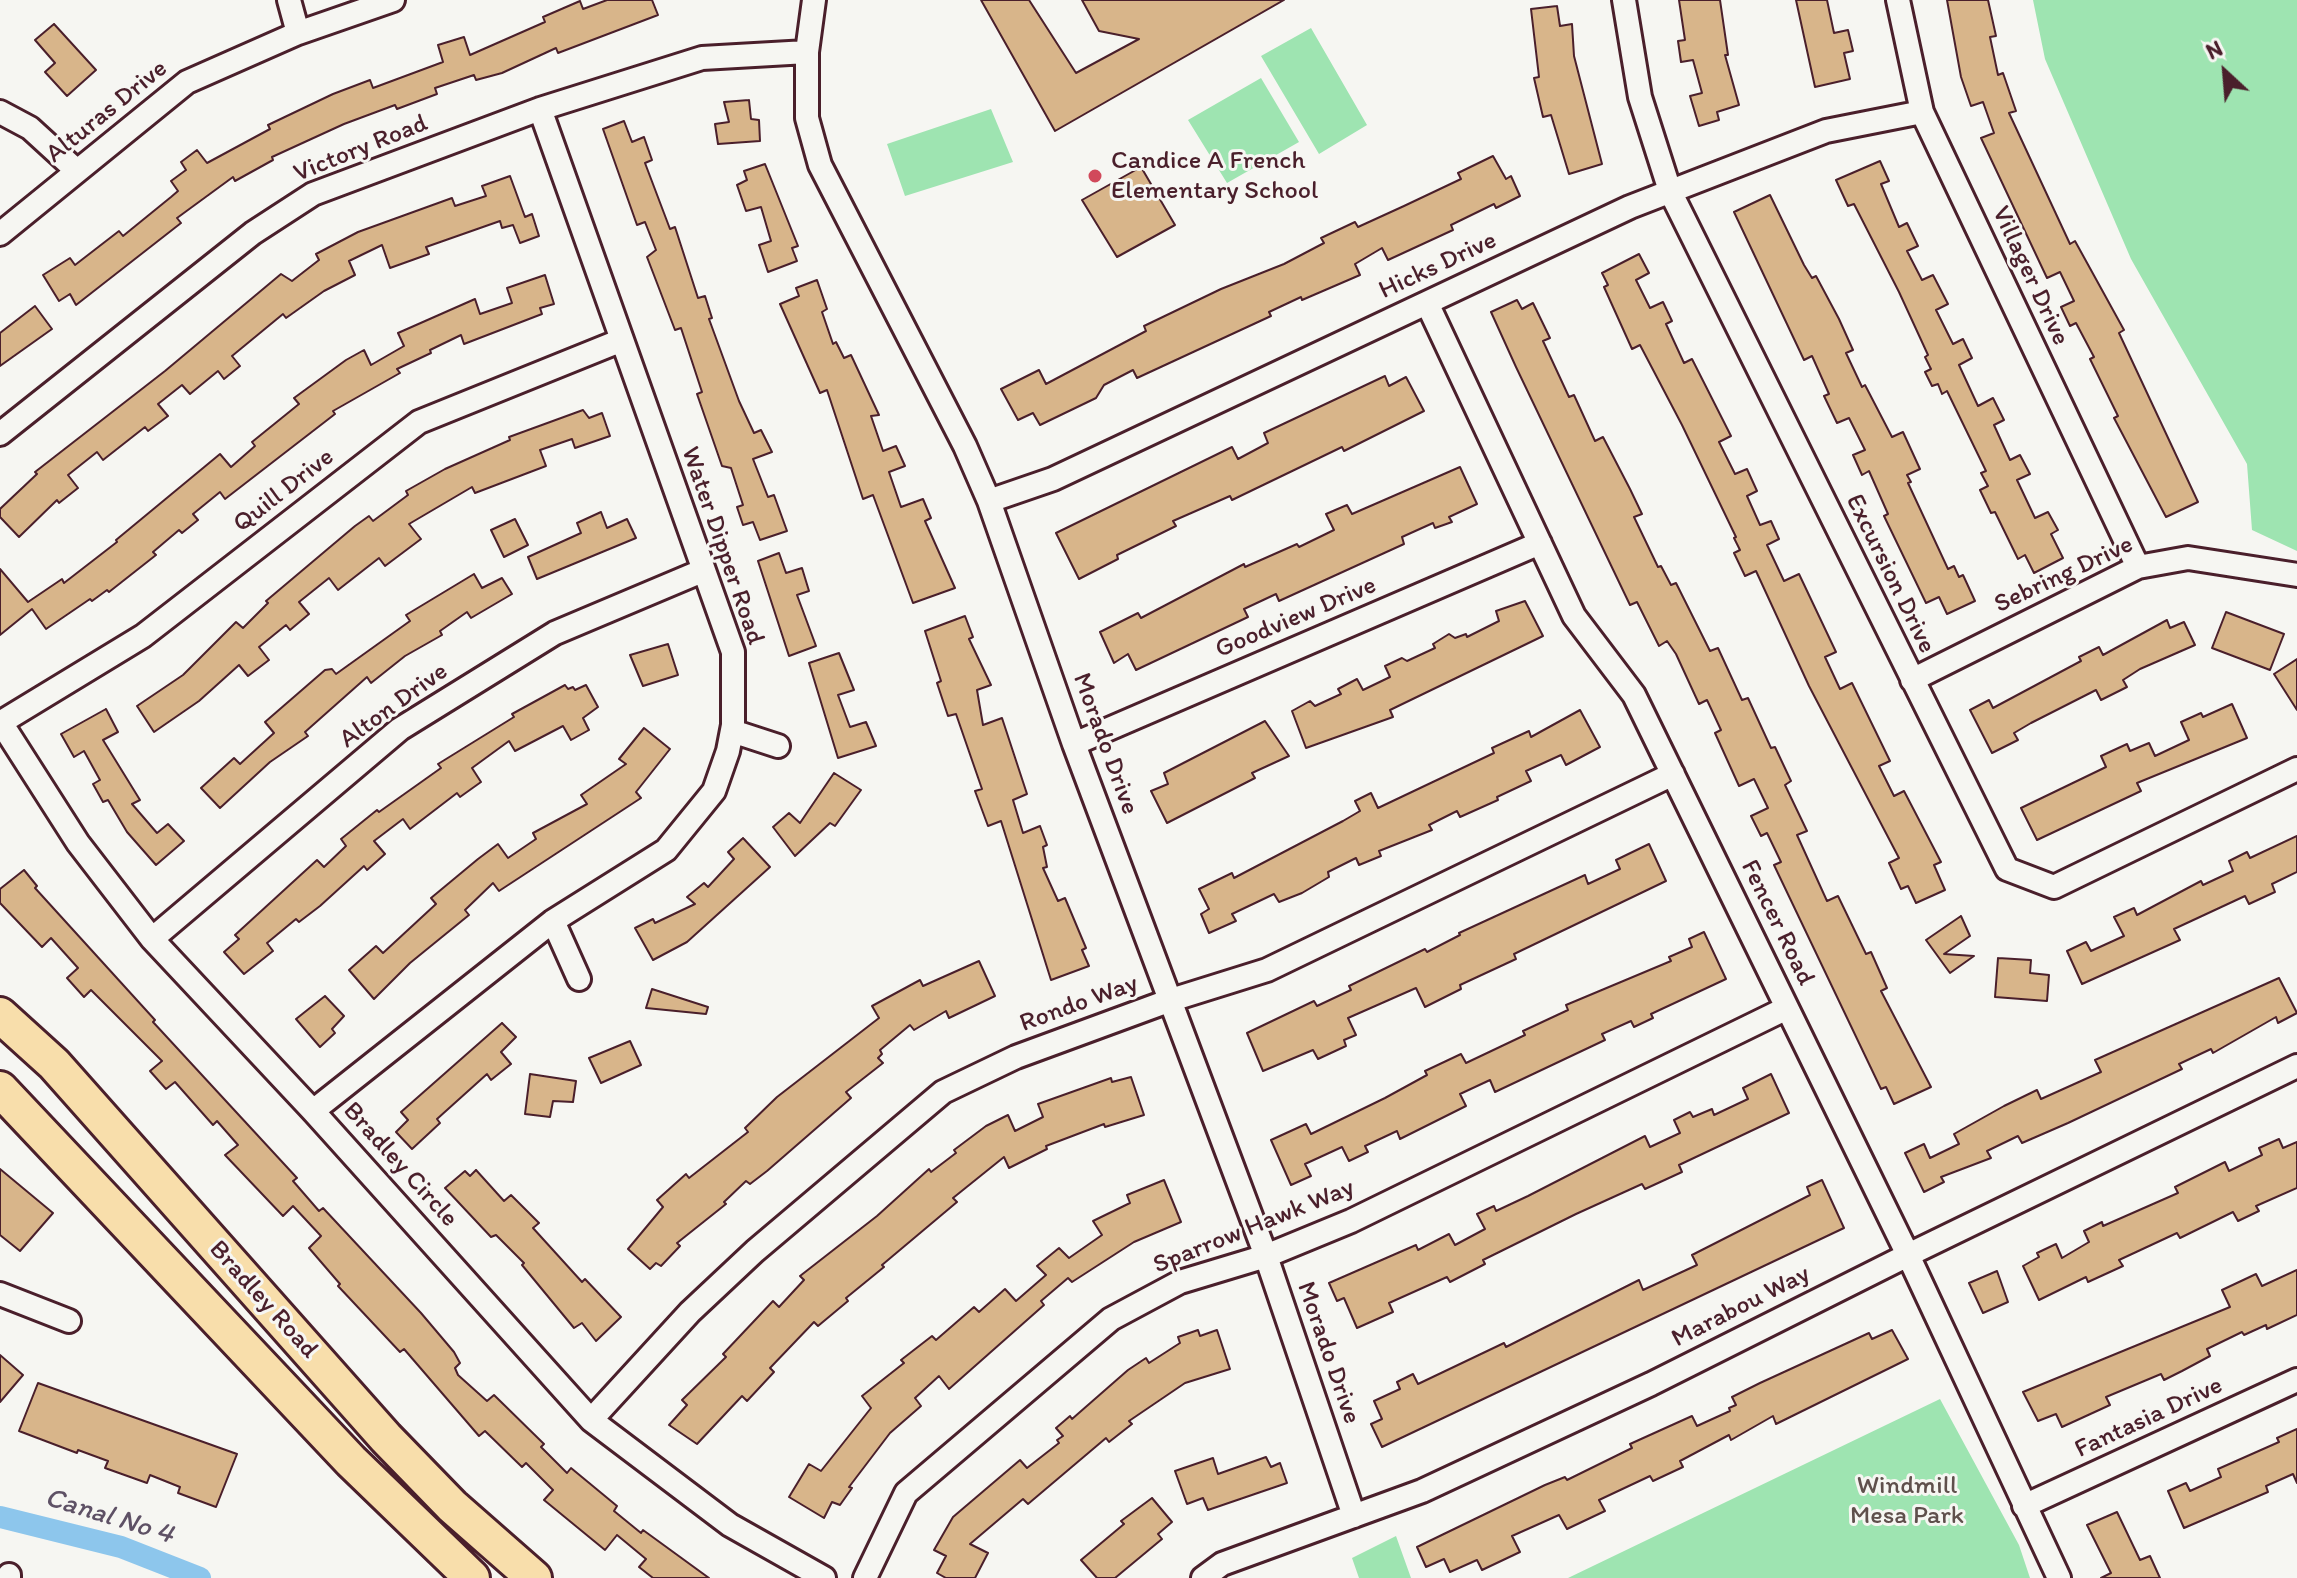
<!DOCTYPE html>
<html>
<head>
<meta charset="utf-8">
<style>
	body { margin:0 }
	#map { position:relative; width:2297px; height:1578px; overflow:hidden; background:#f6f6f2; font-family:Itim,sans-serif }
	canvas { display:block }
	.north { position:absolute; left:2185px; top:32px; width:80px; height:80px; -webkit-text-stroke:6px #f6f6f2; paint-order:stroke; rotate:334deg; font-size:22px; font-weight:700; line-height:32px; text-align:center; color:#4a1f2b }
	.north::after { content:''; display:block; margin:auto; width:28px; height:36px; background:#4a1f2b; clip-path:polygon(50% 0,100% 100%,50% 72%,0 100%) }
</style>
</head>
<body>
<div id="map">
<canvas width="2297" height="1578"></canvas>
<div class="north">N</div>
</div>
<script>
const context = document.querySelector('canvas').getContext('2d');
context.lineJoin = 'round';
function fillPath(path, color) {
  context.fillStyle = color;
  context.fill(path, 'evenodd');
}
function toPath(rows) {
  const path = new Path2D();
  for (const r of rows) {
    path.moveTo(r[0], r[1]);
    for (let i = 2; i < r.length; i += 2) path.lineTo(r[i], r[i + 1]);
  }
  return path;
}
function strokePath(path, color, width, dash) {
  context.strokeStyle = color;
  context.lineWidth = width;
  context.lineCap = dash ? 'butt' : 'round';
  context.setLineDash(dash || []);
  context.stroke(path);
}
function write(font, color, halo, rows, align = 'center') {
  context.font = font + ' Itim,sans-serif';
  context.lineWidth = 6;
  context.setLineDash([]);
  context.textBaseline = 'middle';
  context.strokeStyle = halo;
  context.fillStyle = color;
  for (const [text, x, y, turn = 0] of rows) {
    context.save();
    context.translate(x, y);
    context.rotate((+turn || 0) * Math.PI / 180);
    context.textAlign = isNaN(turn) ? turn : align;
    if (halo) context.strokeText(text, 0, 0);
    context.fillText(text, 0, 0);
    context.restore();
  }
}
fillPath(toPath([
	[2033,0,2297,0,2297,551,2252,530,2247,464,2131,259,2045,59],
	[1311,28,1367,125,1319,154,1261,56],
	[1261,78,1299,142,1227,183,1188,120],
	[991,109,1013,162,905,196,887,144],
	[1940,1399,2019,1545,2030,1578,1568,1578],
	[1396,1536,1411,1578,1359,1578,1352,1558]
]), '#9ee4b1');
strokePath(toPath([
	[0,1517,121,1547,200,1578]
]), '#8dc6ec', 22);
const building = toPath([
	[607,0,652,0,658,15,558,53,556,48,502,73,476,80,474,75,435,88,437,94,397,109,395,105,344,124,272,157,273,160,235,181,233,177,177,218,181,223,76,305,70,294,59,301,43,275,70,258,75,265,119,231,123,236,171,197,178,191,171,181,186,170,181,162,197,150,207,163,270,129,268,125,333,94,370,80,373,88,443,62,438,45,464,37,470,55,545,22,543,17,580,1,583,9,607,0],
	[981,0,1029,0,1076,73,1139,39,1099,31,1082,0,1284,0,1055,131,981,0],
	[1679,0,1720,0,1728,55,1725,55,1739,105,1717,112,1719,120,1699,126,1690,96,1702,93,1693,60,1681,62,1678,41,1685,40,1679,0],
	[1796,0,1827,0,1834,33,1848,30,1853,51,1844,53,1850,79,1815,87,1796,0],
	[1947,0,1988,0,1996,36,1990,37,1998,75,2003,73,2016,111,2009,113,2070,244,2075,241,2124,330,2119,333,2198,502,2166,517,2114,418,2118,416,2090,359,2094,357,2076,323,2070,326,2061,307,2074,301,2060,272,2047,278,1981,138,1994,133,1983,102,1971,106,1961,77,1947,0],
	[1557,6,1560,26,1572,24,1574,56,1602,164,1569,174,1551,115,1543,117,1534,78,1539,77,1531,9,1557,6],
	[54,24,96,70,67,96,45,72,55,63,35,40,54,24],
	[749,100,751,119,759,120,760,141,718,144,715,124,729,122,724,102,749,100],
	[624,121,632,142,644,137,652,160,645,163,670,229,675,227,698,298,705,296,712,318,709,319,739,401,754,433,761,430,772,452,753,459,768,497,774,495,787,531,760,540,753,522,743,525,737,507,743,505,731,468,722,466,697,394,702,392,681,328,675,330,647,257,656,250,645,222,637,225,603,129,624,121],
	[1493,156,1506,179,1511,176,1520,196,1496,208,1494,204,1451,225,1453,230,1388,260,1382,248,1355,264,1360,275,1302,300,1301,297,1269,312,1271,316,1137,378,1133,370,1104,385,1096,398,1040,425,1033,413,1018,420,1001,389,1039,370,1046,384,1146,331,1144,326,1221,289,1284,264,1324,243,1321,238,1355,222,1358,227,1404,206,1461,179,1458,173,1493,156],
	[1880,161,1889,181,1881,184,1899,227,1907,223,1918,246,1907,251,1922,280,1933,275,1948,304,1936,310,1953,344,1963,339,1972,358,1959,365,1978,406,1993,398,2004,420,1994,425,2010,460,2020,455,2030,474,2017,480,2035,518,2048,512,2058,530,2051,534,2063,558,2034,573,2025,555,2018,559,1995,512,1991,513,1980,490,1988,486,1981,473,1986,471,1947,391,1942,394,1938,384,1932,386,1925,372,1931,369,1925,357,1928,355,1899,292,1854,204,1848,206,1836,180,1880,161],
	[765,164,798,246,792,248,797,261,768,272,759,245,771,241,761,207,746,211,737,185,747,180,744,171,765,164],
	[1141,167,1175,225,1117,257,1082,200,1141,167],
	[510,176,525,217,532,214,539,236,520,243,513,225,502,228,500,221,426,247,429,254,390,268,382,245,349,261,355,275,324,291,286,318,283,314,232,356,240,366,224,379,218,371,190,394,182,385,158,404,168,416,148,431,145,427,103,460,97,452,68,475,78,488,59,503,57,500,19,537,0,517,0,509,37,474,35,472,165,371,281,274,292,281,319,260,316,254,358,232,452,198,455,206,486,196,482,186,510,176],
	[1770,195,1804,265,1812,278,1816,276,1839,319,1853,350,1846,353,1862,387,1865,385,1892,437,1903,432,1920,469,1907,475,1911,482,1908,483,1948,569,1954,566,1959,577,1963,575,1975,601,1947,614,1939,597,1926,603,1884,516,1888,514,1869,471,1862,475,1853,455,1865,450,1849,418,1837,423,1824,396,1829,394,1812,356,1804,360,1734,212,1770,195],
	[1639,254,1649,273,1636,280,1650,308,1663,302,1672,321,1666,324,1684,363,1692,359,1731,436,1719,442,1735,474,1747,469,1757,491,1747,496,1760,525,1771,521,1779,539,1767,545,1784,581,1799,574,1836,652,1825,657,1840,689,1852,683,1890,761,1879,766,1894,796,1904,791,1941,862,1934,865,1945,890,1916,903,1908,886,1901,889,1889,863,1899,858,1809,686,1756,571,1745,576,1734,553,1740,550,1734,538,1736,537,1682,425,1640,345,1632,349,1604,287,1608,285,1602,273,1639,254],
	[545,275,554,304,540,308,542,314,464,344,461,335,430,350,431,353,397,369,400,373,333,411,335,414,225,499,220,492,193,514,198,520,182,533,179,530,153,552,156,555,109,592,107,590,92,601,90,599,46,629,32,609,0,635,0,569,28,602,62,579,64,583,117,542,116,540,220,454,231,467,255,446,252,442,299,404,294,398,346,360,364,350,371,365,404,346,398,333,475,299,480,314,512,303,507,288,545,275],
	[817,280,827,309,822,312,833,344,836,342,844,358,851,355,879,415,871,416,883,451,896,446,905,466,889,472,901,507,923,499,931,518,925,521,955,588,913,603,873,495,863,499,827,390,820,393,780,304,799,296,796,288,817,280],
	[1517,300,1522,309,1533,303,1550,338,1543,341,1569,397,1574,395,1595,441,1603,437,1630,489,1642,514,1634,517,1658,567,1661,566,1671,585,1676,583,1710,651,1718,648,1742,700,1748,698,1771,748,1775,747,1791,781,1785,785,1807,831,1797,835,1827,901,1838,896,1866,954,1871,952,1887,988,1881,991,1931,1087,1894,1104,1886,1087,1881,1089,1774,865,1781,862,1767,833,1761,836,1751,816,1768,808,1754,779,1739,786,1715,733,1721,730,1707,700,1699,704,1676,654,1667,641,1659,646,1637,602,1630,605,1516,367,1491,312,1517,300],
	[35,306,52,329,0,366,0,333,35,306],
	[1385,376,1389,386,1406,377,1424,411,1344,451,1342,447,1232,500,1230,496,1173,521,1176,526,1117,555,1118,559,1079,579,1056,533,1232,447,1238,459,1268,443,1264,433,1385,376],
	[583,410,589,418,602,413,610,436,575,448,572,439,540,450,546,466,475,493,472,487,409,524,421,539,385,566,379,558,338,590,329,578,299,602,309,614,290,630,286,625,259,647,269,660,248,676,239,665,199,701,154,732,137,706,183,675,236,622,243,628,268,603,266,601,355,526,369,516,373,521,408,495,406,491,445,469,510,440,509,437,583,410],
	[1460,467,1477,504,1449,517,1452,522,1435,528,1433,523,1402,537,1404,544,1279,601,1276,594,1244,609,1248,617,1136,670,1128,654,1114,663,1100,632,1138,613,1141,618,1244,564,1245,567,1297,544,1299,547,1334,530,1326,514,1347,505,1352,514,1460,467],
	[601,512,607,528,627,519,636,538,537,579,528,557,581,533,577,523,601,512],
	[515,519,528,545,504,557,491,530,515,519],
	[779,553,786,573,802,568,809,591,797,595,816,646,789,656,758,561,779,553],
	[474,574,482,588,502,578,512,594,471,618,467,612,440,631,442,635,405,656,371,683,367,677,305,732,308,736,270,762,220,808,201,788,234,758,240,764,274,733,265,722,325,670,332,669,336,674,410,621,406,615,474,574],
	[1525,601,1543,636,1390,710,1393,717,1306,748,1292,711,1310,701,1315,706,1341,694,1338,689,1357,679,1363,690,1390,677,1385,666,1402,658,1407,661,1435,648,1433,644,1449,634,1455,638,1466,634,1467,637,1499,621,1496,611,1525,601],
	[2226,612,2284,634,2270,670,2212,648,2226,612],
	[965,616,973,637,969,639,991,685,977,690,983,725,1002,718,1027,794,1013,800,1023,833,1040,826,1047,845,1043,847,1047,867,1043,868,1058,901,1065,898,1086,948,1082,950,1089,966,1051,980,1001,821,988,826,975,791,982,789,956,714,948,716,937,683,941,681,925,631,965,616],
	[2167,620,2170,628,2184,622,2195,645,2140,669,2123,680,2127,687,2101,700,2096,690,2031,723,2014,733,2018,740,1992,753,1970,710,1989,700,1993,708,2081,661,2079,657,2099,647,2103,655,2167,620],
	[668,644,678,675,643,686,630,655,668,644],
	[839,653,854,690,838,695,850,727,866,722,876,746,838,758,809,663,839,653],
	[2297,659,2297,710,2274,674,2297,659],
	[565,685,568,689,573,687,575,690,586,685,598,707,583,718,589,730,571,740,563,726,515,751,509,741,472,768,481,782,460,797,457,793,410,829,403,819,374,841,385,854,367,870,364,866,320,906,299,922,296,919,267,943,273,951,244,974,224,952,239,939,235,935,317,860,324,867,346,846,341,839,377,810,379,812,441,768,438,764,514,717,512,714,565,685],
	[2232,704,2247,738,2137,783,2141,791,2037,840,2021,808,2106,767,2101,756,2127,744,2130,751,2149,743,2155,756,2189,740,2181,722,2201,713,2203,717,2232,704],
	[106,709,118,732,103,740,140,800,132,804,157,833,168,824,184,841,156,865,127,832,108,800,103,802,93,784,100,780,84,751,74,757,61,734,106,709],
	[1580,710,1600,747,1566,765,1561,755,1526,771,1531,781,1497,797,1498,800,1460,817,1457,811,1429,825,1432,830,1379,851,1381,856,1359,865,1356,858,1328,872,1329,877,1302,893,1279,902,1274,894,1232,914,1236,921,1209,933,1201,914,1209,909,1199,889,1232,873,1234,878,1343,821,1360,811,1355,801,1371,793,1378,808,1494,753,1492,748,1529,731,1531,737,1580,710],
	[1265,721,1289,756,1252,773,1255,778,1167,823,1151,791,1168,784,1164,773,1265,721],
	[644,728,670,749,636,792,641,798,499,891,493,883,465,910,469,915,410,963,374,999,349,970,376,946,383,953,436,904,431,898,478,859,498,844,508,858,536,839,533,833,587,804,581,795,626,764,619,759,644,728],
	[834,773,861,790,835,826,830,823,795,856,773,827,789,813,800,823,834,773],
	[2297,836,2297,872,2272,884,2275,892,2249,904,2245,896,2174,929,2180,940,2082,984,2067,951,2086,942,2091,951,2124,936,2114,917,2134,908,2137,915,2201,881,2203,885,2233,871,2229,861,2247,852,2250,858,2297,836],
	[743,838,770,867,687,942,653,960,635,928,653,919,655,923,695,904,687,897,704,883,708,887,734,859,728,852,743,838],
	[1649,844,1666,881,1514,954,1516,959,1460,985,1461,989,1425,1007,1416,988,1348,1018,1356,1035,1344,1040,1346,1046,1318,1059,1313,1050,1263,1071,1247,1033,1314,1001,1317,1006,1351,990,1349,986,1425,949,1427,952,1460,935,1459,933,1585,875,1588,884,1620,869,1616,860,1649,844],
	[24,870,37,886,35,888,155,1020,153,1022,297,1178,293,1181,319,1211,323,1208,421,1313,454,1352,460,1363,455,1368,458,1375,487,1401,494,1395,544,1444,541,1447,567,1473,571,1468,617,1506,614,1511,641,1533,643,1530,709,1578,653,1578,639,1567,646,1559,617,1535,605,1550,544,1500,553,1490,526,1463,522,1467,485,1431,479,1436,404,1349,400,1352,338,1286,340,1284,309,1248,321,1236,293,1206,283,1216,225,1155,238,1145,217,1121,213,1125,175,1082,166,1089,150,1071,162,1061,91,990,84,997,67,978,78,968,51,938,42,947,0,903,0,889,24,870],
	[1961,916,1970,936,1944,954,1974,956,1950,973,1926,940,1961,916],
	[1704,932,1726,979,1651,1014,1653,1018,1634,1027,1631,1021,1602,1034,1605,1040,1495,1092,1490,1080,1460,1094,1466,1106,1400,1139,1397,1131,1365,1146,1368,1152,1349,1161,1342,1147,1305,1164,1311,1176,1291,1185,1271,1140,1306,1124,1311,1134,1385,1098,1427,1075,1425,1071,1461,1054,1466,1063,1525,1035,1523,1031,1568,1010,1566,1005,1671,961,1669,957,1692,947,1689,939,1704,932],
	[1998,958,2031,960,2030,973,2049,975,2047,1001,1995,997,1998,958],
	[979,961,995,996,949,1018,946,1011,914,1030,910,1025,880,1050,882,1054,878,1058,883,1063,846,1092,851,1098,767,1171,750,1184,746,1181,724,1202,726,1204,677,1243,680,1246,661,1266,656,1263,650,1269,628,1249,663,1207,657,1200,686,1174,689,1178,748,1132,745,1128,777,1097,879,1018,872,1006,920,980,923,986,979,961],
	[2279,978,2297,1013,2278,1023,2276,1017,2213,1053,2211,1049,2179,1064,2182,1069,2068,1123,2022,1143,2018,1136,1987,1151,1991,1158,1941,1177,1944,1182,1924,1192,1905,1153,1924,1144,1930,1158,1959,1144,1954,1134,2004,1106,2037,1090,2041,1099,2101,1072,2095,1060,2279,978],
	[652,989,708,1007,706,1014,646,1008,652,989],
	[325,996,344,1016,332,1029,335,1033,320,1047,296,1019,325,996],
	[502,1023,516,1037,501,1052,511,1064,491,1080,487,1074,437,1119,440,1123,412,1149,396,1132,408,1120,401,1112,502,1023],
	[630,1041,641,1065,601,1083,589,1058,630,1041],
	[530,1074,576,1081,573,1102,553,1101,550,1117,525,1114,530,1074],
	[1771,1074,1789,1113,1679,1165,1682,1172,1645,1189,1642,1184,1576,1214,1483,1260,1485,1264,1450,1282,1447,1277,1389,1303,1393,1312,1357,1328,1344,1298,1337,1301,1329,1283,1416,1245,1418,1250,1449,1234,1455,1245,1485,1229,1477,1214,1494,1206,1496,1211,1528,1196,1645,1136,1650,1147,1680,1133,1674,1120,1690,1112,1693,1117,1712,1109,1714,1115,1748,1099,1743,1088,1771,1074],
	[1131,1077,1144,1115,1105,1127,1104,1124,1046,1146,1047,1149,1009,1168,1004,1157,953,1198,957,1202,882,1265,884,1267,846,1298,848,1301,818,1326,814,1322,770,1368,774,1372,747,1401,742,1396,697,1444,669,1425,687,1405,682,1400,726,1357,723,1354,773,1301,779,1307,804,1280,800,1276,877,1216,929,1169,931,1172,956,1153,954,1150,986,1126,1008,1115,1015,1131,1043,1117,1038,1104,1111,1078,1112,1082,1131,1077],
	[2279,1139,2283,1148,2297,1142,2297,1188,2256,1206,2259,1211,2238,1221,2233,1212,2180,1238,2177,1233,2119,1260,2123,1266,2088,1282,2086,1277,2039,1300,2023,1266,2039,1257,2037,1253,2056,1244,2062,1258,2089,1242,2084,1231,2102,1222,2103,1226,2178,1193,2175,1187,2225,1162,2229,1171,2262,1155,2259,1148,2279,1139],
	[0,1169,53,1213,20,1251,0,1235,0,1169],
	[476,1170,504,1201,511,1195,539,1223,533,1228,582,1282,585,1279,621,1317,596,1341,582,1323,574,1328,522,1265,524,1263,496,1235,491,1237,445,1188,465,1171,470,1176,476,1170],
	[1164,1180,1181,1222,1134,1242,1072,1282,1068,1278,1041,1301,1044,1305,949,1389,939,1376,915,1398,921,1406,890,1433,849,1487,852,1488,840,1505,832,1502,824,1518,789,1497,809,1464,821,1471,871,1408,862,1396,904,1363,901,1360,932,1336,936,1340,974,1307,979,1312,1005,1289,1016,1301,1046,1275,1037,1266,1059,1248,1069,1258,1102,1235,1093,1221,1130,1203,1127,1195,1164,1180],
	[1822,1180,1844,1228,1382,1447,1371,1424,1382,1419,1374,1401,1400,1389,1397,1382,1413,1374,1418,1384,1504,1343,1506,1347,1639,1280,1643,1290,1697,1265,1692,1255,1810,1195,1807,1187,1822,1180],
	[2297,1270,2297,1315,2267,1329,2266,1325,2244,1335,2242,1332,2207,1349,2210,1356,2182,1371,2164,1380,2161,1374,2106,1397,2110,1405,2062,1427,2056,1414,2038,1421,2023,1392,2230,1307,2222,1290,2256,1274,2262,1286,2297,1270],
	[1997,1271,2008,1302,1983,1313,1969,1283,1997,1271],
	[1198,1330,1200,1336,1217,1330,1230,1369,1185,1383,1129,1421,1132,1424,1109,1442,1106,1438,1028,1504,1023,1499,970,1544,988,1553,975,1578,946,1578,937,1573,946,1556,934,1550,953,1517,1020,1460,1027,1468,1059,1443,1057,1440,1063,1436,1056,1428,1070,1416,1072,1419,1128,1370,1146,1358,1149,1363,1180,1343,1178,1337,1198,1330],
	[1892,1330,1908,1359,1776,1424,1773,1416,1731,1440,1729,1435,1680,1461,1683,1467,1653,1481,1650,1476,1599,1500,1605,1511,1567,1529,1559,1515,1512,1536,1520,1552,1482,1570,1477,1560,1450,1572,1444,1559,1426,1567,1417,1547,1545,1485,1565,1477,1567,1480,1632,1448,1630,1444,1692,1416,1697,1426,1730,1411,1729,1408,1736,1405,1732,1397,1760,1383,1869,1333,1872,1339,1892,1330],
	[0,1355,23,1375,0,1402,0,1355],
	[38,1383,237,1454,216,1507,178,1493,180,1487,150,1475,147,1483,105,1468,108,1461,78,1450,77,1453,19,1431,38,1383],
	[2297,1429,2297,1483,2293,1474,2266,1486,2268,1492,2184,1528,2168,1491,2186,1483,2190,1491,2221,1477,2218,1469,2279,1442,2277,1438,2297,1429],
	[1266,1457,1271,1467,1280,1463,1287,1483,1208,1510,1203,1498,1187,1504,1175,1471,1213,1458,1218,1474,1266,1457],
	[1152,1498,1172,1522,1158,1534,1162,1539,1115,1578,1097,1578,1081,1560,1124,1524,1121,1521,1152,1498],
	[2117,1512,2140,1560,2150,1556,2160,1578,2101,1578,2111,1573,2087,1525,2117,1512]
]);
fillPath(building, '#d8b58a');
strokePath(building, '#4a1f2b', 2);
const minor = toPath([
	[289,0,298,33],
	[814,0,807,52,807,118,820,165,965,446,989,501,1074,744,1266,1256,1354,1516],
	[1624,0,1640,97,1670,191,2007,869,2054,887,2297,769],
	[1898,0,1922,112,2138,567],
	[0,112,30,128,77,171],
	[0,234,187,82,298,33,393,0],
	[1427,303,1574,616,1634,695,1908,1255,2059,1578],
	[0,434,253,233,313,194,540,109,702,58,807,52],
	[989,501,1053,479,1630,207,1826,131,1922,112],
	[1912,680,2138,567,2188,558,2297,575],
	[0,721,78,843,152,939,313,1111,591,1420,730,1525,824,1578],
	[0,723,143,636,419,422,622,340],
	[732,731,778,746],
	[1074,744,1540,543],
	[553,921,579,979],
	[152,939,400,729,555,633,702,571],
	[313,1111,553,921,666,850,714,791,728,751,733,725,733,652,540,109],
	[0,1294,69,1321],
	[591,1420,690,1312,755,1251,943,1092,1016,1057,1171,1000,1267,970,1673,774],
	[2024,1506,2297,1380],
	[9,1575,9,1578],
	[865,1578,906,1493,1111,1319,1180,1282,1266,1256,1351,1221,1787,1008],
	[1203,1578,1222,1564,1422,1491,1651,1384,1908,1255,2297,1066]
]);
const primary = toPath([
	[0,1015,54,1064,386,1438,452,1506,534,1578],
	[0,1089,351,1461,472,1578]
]);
strokePath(minor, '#4a1f2b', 28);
strokePath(primary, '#4a1f2b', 40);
strokePath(minor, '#f6f6f2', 22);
strokePath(primary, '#f8deab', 34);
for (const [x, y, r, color] of [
	[1095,176,8,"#d1495b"]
]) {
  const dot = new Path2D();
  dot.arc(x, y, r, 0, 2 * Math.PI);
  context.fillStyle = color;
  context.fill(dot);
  strokePath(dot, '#f6f6f2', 3);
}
write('26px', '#4a1f2b', '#f6f6f2', [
	["Alturas Drive",107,112,-39],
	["Victory Road",361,149,-22],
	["Hicks Drive",1438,266,-25],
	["Villager Drive",2030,276,65],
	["Quill Drive",284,491,-38],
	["Water Dipper Road",722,546,71],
	["Excursion Drive",1890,574,64],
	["Sebring Drive",2064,575,-25],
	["Goodview Drive",1296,618,-23],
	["Alton Drive",394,706,-36],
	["Morado Drive",1105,744,70],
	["Fencer Road",1777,923,64],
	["Rondo Way",1079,1004,-20],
	["Bradley Circle",400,1165,48],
	["Sparrow Hawk Way",1254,1227,-22],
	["Bradley Road",263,1300,48],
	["Marabou Way",1741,1307,-27],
	["Morado Drive",1328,1353,71],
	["Fantasia Drive",2149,1418,-25]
]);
write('26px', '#4a1f2b', '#f6f6f2', [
	["Candice A French",1111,161],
	["Elementary School",1111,191]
], 'left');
write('26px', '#5f504c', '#f6f6f2', [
	["Windmill",1907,1486],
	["Mesa Park",1907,1516]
]);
write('italic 28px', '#5e5165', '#f6f6f2', [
	["Canal No 4",109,1517,17]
]);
</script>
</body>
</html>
